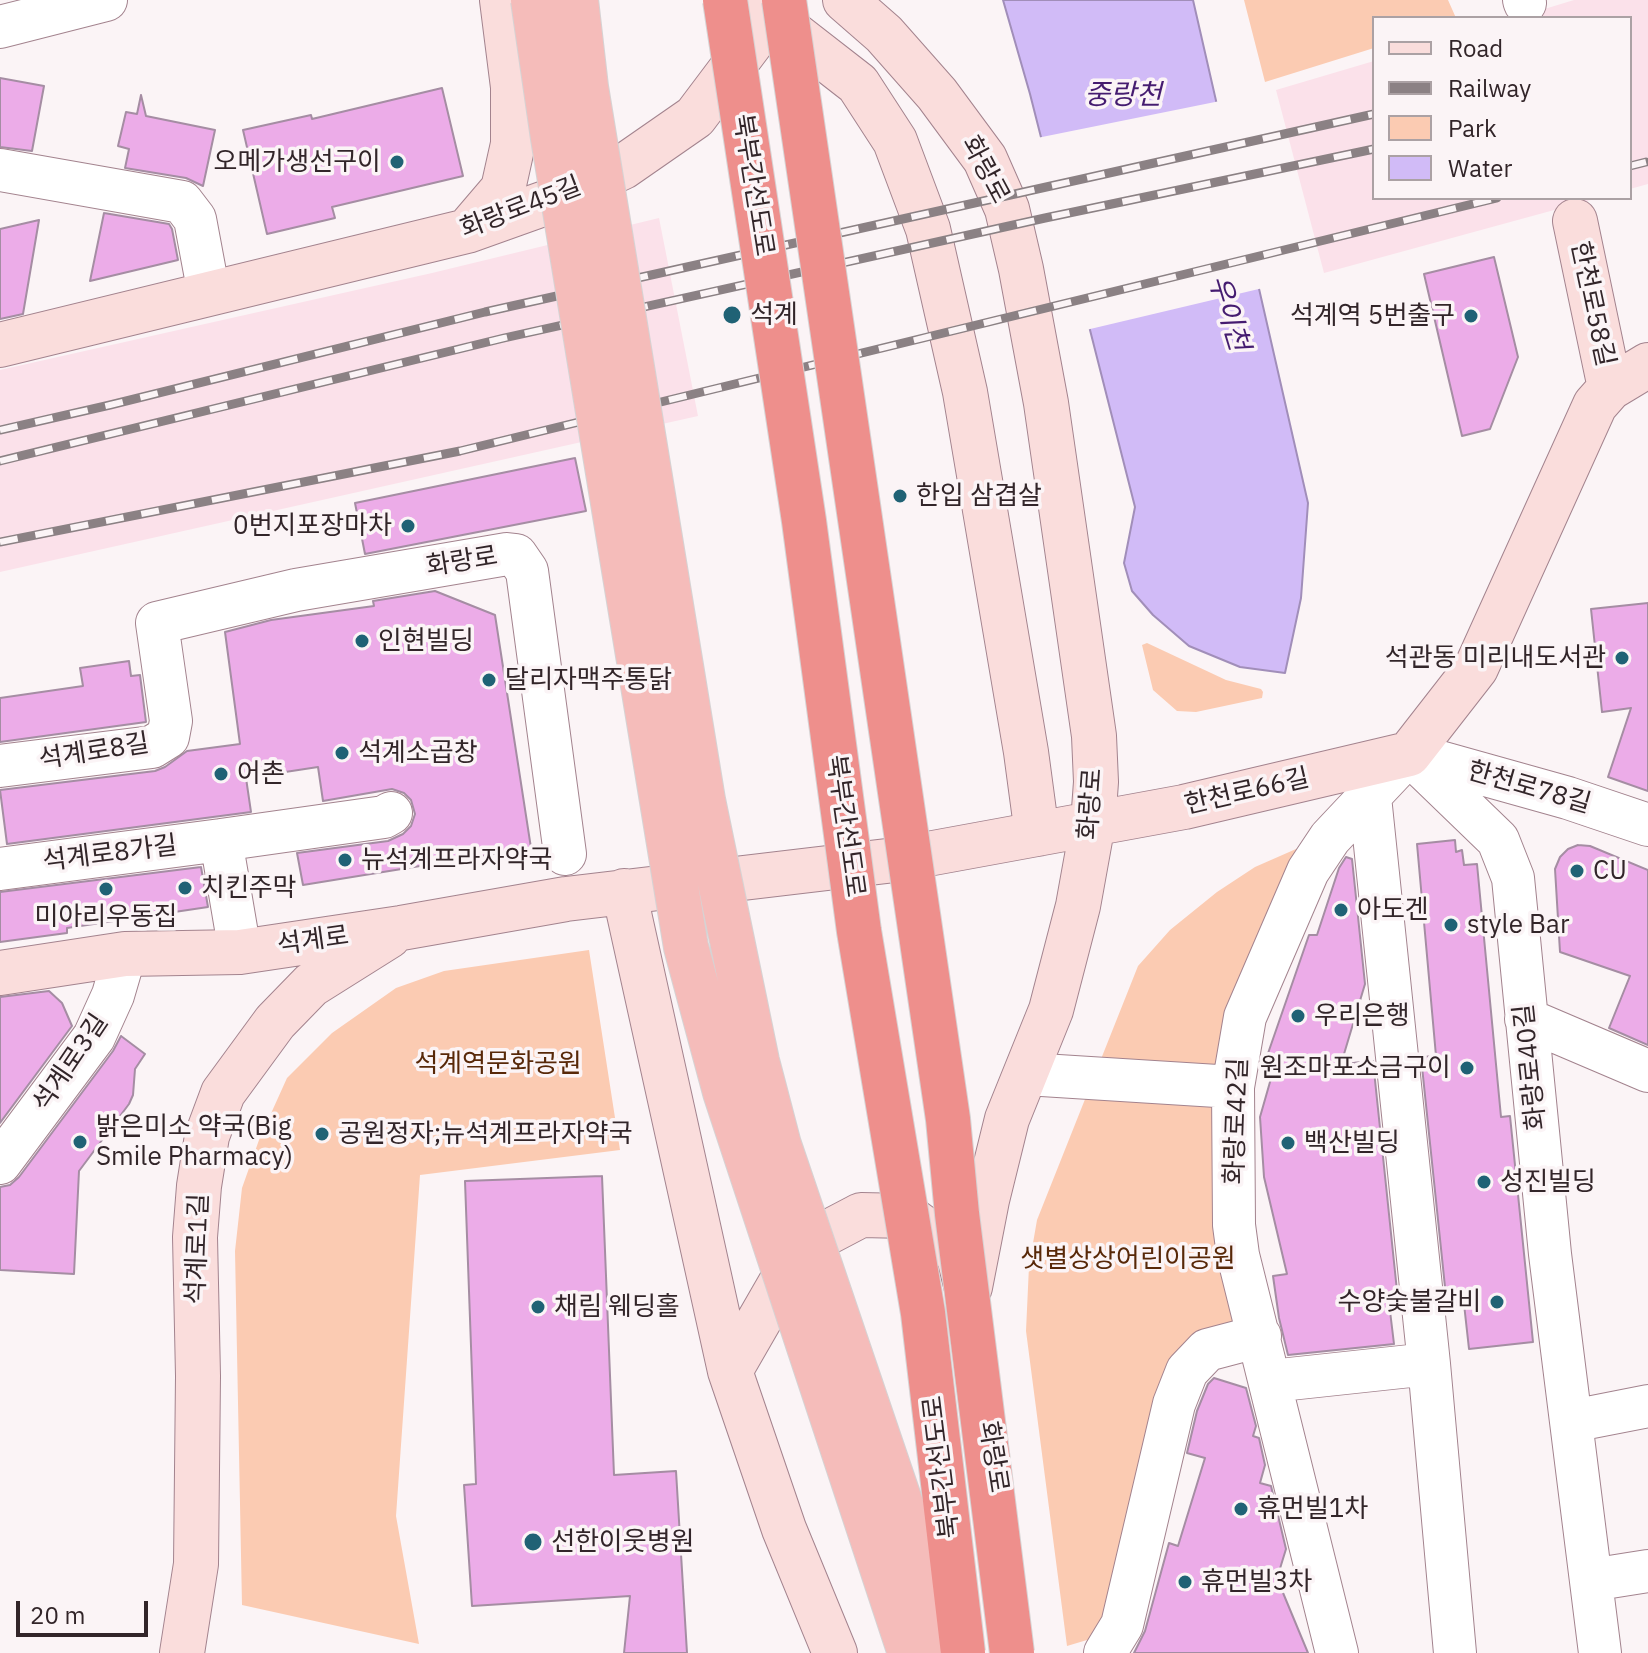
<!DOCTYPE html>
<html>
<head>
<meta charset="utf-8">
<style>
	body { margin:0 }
	#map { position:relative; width:1648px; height:1653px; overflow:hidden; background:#fbf4f6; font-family:"IBM Plex Sans",sans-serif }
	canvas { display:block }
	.legend { position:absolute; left:1372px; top:16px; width:260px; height:184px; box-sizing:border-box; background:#fbf4f6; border:2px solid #aba1a4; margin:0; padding:10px 14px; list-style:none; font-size:24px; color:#322529 }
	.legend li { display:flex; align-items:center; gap:16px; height:40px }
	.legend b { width:40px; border:2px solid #aba1a4 }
	.scale { position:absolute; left:16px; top:1601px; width:132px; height:36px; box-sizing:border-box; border:4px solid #322529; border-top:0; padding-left:10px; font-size:24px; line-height:28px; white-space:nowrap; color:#322529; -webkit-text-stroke:6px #fbf4f6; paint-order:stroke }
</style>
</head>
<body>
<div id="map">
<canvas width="1648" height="1653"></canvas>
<ul class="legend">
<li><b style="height:10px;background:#fadddc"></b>Road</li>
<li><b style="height:10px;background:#8b8184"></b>Railway</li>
<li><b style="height:22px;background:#fbcbb2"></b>Park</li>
<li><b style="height:22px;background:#d1bbf7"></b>Water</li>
</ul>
<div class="scale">20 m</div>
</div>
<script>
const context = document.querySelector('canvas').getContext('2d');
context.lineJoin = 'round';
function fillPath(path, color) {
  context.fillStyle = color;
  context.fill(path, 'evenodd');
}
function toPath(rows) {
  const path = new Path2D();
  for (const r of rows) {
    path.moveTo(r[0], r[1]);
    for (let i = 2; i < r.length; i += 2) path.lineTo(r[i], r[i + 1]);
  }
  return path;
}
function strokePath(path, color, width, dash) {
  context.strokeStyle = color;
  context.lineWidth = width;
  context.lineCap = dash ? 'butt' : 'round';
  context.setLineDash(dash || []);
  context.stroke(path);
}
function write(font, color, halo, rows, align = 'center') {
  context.font = font + ' "IBM Plex Sans","Noto Sans KR",sans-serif';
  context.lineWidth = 7;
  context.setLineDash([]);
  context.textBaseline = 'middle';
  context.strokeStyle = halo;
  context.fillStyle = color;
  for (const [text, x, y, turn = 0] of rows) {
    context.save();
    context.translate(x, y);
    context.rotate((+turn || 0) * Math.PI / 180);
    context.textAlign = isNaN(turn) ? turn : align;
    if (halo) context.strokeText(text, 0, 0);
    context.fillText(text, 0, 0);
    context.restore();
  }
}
fillPath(toPath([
	[1574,0,1648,0,1648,184,1630,189,1630,18,1515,18],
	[1374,61,1374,198,1598,198,1324,273,1276,90],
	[659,218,698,416,0,572,0,370,432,273]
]), '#fbe1ea');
fillPath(toPath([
	[1244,0,1448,0,1456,18,1374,18,1374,48,1265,82],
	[1147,643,1226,680,1261,689,1263,692,1262,698,1196,712,1177,711,1153,690,1142,645],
	[1312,842,1237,1010,1245,1323,1190,1339,1097,1637,1067,1646,1026,1331,1029,1266,1037,1220,1138,966,1170,930,1217,892,1255,867],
	[589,950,620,1150,420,1175,396,1516,419,1644,242,1605,235,1251,242,1188,259,1140,287,1078,332,1033,396,988,444,971]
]), '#fbcbb2');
const water = toPath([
	[1003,0,1193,0,1308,503,1301,598,1285,673,1240,667,1189,646,1153,615,1132,591,1124,563,1135,507,1030,94,1003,0]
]);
fillPath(water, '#d1bbf7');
strokePath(water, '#a18eb9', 2);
fillPath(toPath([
	[1220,101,1263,288,1086,330,1037,138]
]), '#fbf4f6');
const building = toPath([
	[0,78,44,86,32,151,0,147,0,78],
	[442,88,463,176,332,207,335,218,267,234,243,130,311,115,312,119,442,88],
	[141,95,146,116,215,130,203,186,186,178,125,168,129,149,118,146,126,112,137,114,141,95],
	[104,213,169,224,172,229,178,260,90,281,104,213],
	[39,220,23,314,0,319,0,229,39,220],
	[1494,257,1518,357,1490,429,1462,436,1424,274,1494,257],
	[575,458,586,511,365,554,355,503,575,458],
	[435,591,495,615,531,848,303,885,297,853,388,841,403,834,411,826,415,814,411,800,404,793,392,789,323,801,318,767,246,778,251,812,7,844,0,790,155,771,165,767,187,751,240,744,225,632,271,620,374,606,373,601,435,591],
	[1648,603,1648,791,1608,777,1631,708,1602,712,1591,609,1648,603],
	[129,661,131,676,140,675,146,722,0,742,0,698,83,686,80,668,129,661],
	[1455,840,1456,852,1462,850,1464,865,1477,864,1501,1117,1510,1116,1533,1342,1469,1349,1464,1304,1447,1306,1421,1057,1436,1056,1417,844,1455,840],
	[1578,845,1590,846,1648,870,1648,1045,1609,1028,1630,976,1560,952,1555,869,1560,857,1568,849,1578,845],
	[1346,857,1352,859,1365,984,1341,1064,1373,1061,1399,1310,1390,1311,1394,1344,1288,1355,1279,1318,1273,1276,1287,1274,1264,1177,1260,1117,1276,1061,1265,1062,1309,935,1317,935,1339,868,1346,857],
	[201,867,208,907,67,928,67,933,0,942,0,892,201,867],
	[49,991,62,1003,72,1026,0,1123,0,997,49,991],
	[121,1036,145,1054,135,1069,133,1095,129,1104,79,1171,74,1274,0,1270,0,1187,10,1185,19,1177,113,1051,121,1036],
	[602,1176,614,1475,676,1471,687,1653,624,1653,630,1596,472,1606,464,1485,476,1484,465,1181,602,1176],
	[1214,1378,1246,1388,1256,1426,1253,1436,1259,1438,1265,1465,1260,1483,1271,1486,1286,1549,1274,1588,1281,1588,1308,1653,1134,1653,1145,1631,1169,1543,1178,1546,1205,1458,1187,1453,1197,1411,1208,1384,1214,1378]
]);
fillPath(building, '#ecace8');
strokePath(building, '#a58da3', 2);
const street = toPath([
	[1524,0,1525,3],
	[0,27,106,0],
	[0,170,182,202,195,219,209,294],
	[1409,754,1498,840,1513,878,1550,1254,1600,1653],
	[1418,756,1568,798,1648,825],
	[0,766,152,747,168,737,171,721,157,623,296,590,507,554,516,555,527,571,565,854],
	[1370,797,1429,1364,1455,1653],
	[221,840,384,817,391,813],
	[0,869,221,840,240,952],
	[1526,1019,1648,1071],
	[1026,1074,1233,1087],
	[0,1163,94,1037,113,995,125,954],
	[1271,1381,1429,1364],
	[1572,1421,1648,1406],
	[1591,1580,1648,1571],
	[1105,1653,1122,1625,1174,1404,1187,1371,1207,1350,1260,1336],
	[1337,1653,1238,1255,1234,1225,1233,1087,1245,1017,1308,871,1330,838,1409,754]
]);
const secondary = toPath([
	[750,0,858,84,895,141,928,229,965,392,1026,752,1037,834],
	[845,0,884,34,937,94,985,159,1007,209,1021,269,1046,403,1094,736,1096,782,1093,823,1078,906,1051,1010,1007,1119,987,1200,970,1287],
	[1575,221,1610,388],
	[468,230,503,189,513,144,513,87,502,0],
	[0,345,467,231,551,201,623,167,695,117,753,40],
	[624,891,730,1371,784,1529,835,1653],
	[0,973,125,954,240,952,401,928,566,899,895,860,1184,807,1409,754,1476,668,1595,405,1610,388,1648,365],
	[730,1371,802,1246,861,1215,907,1216,958,1253,966,1285],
	[182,1653,196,1564,198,1376,195,1237,199,1186,207,1136,223,1093,275,1022,311,985,389,936]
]);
strokePath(street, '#a3838e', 44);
strokePath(secondary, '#a3838e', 46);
strokePath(street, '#fff', 42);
strokePath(secondary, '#fadddc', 44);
const rail = toPath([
	[1630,166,1646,162],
	[0,430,110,405,485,312,1374,114],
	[0,461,504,338,1045,218,1374,149],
	[0,542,460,451,1497,198]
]);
strokePath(rail, '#8b8184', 9);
strokePath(rail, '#fbf4f6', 6, [18]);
const primaryBridge = toPath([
	[533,0,553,138,686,947,725,1092,910,1653],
	[576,0,586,87,703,800,757,1061,779,1145,927,1581,948,1653]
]);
const highwayBridge = toPath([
	[725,0,804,521,859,931,923,1313,963,1653],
	[784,0,948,1119,957,1214,1012,1653]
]);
strokePath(primaryBridge, '#d6d3d4', 46, []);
strokePath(highwayBridge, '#d6d3d4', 46, []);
strokePath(primaryBridge, '#f5bcba', 44);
strokePath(highwayBridge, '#ee8f8c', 44);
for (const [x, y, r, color] of [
	[397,162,8,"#206275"],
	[732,315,10,"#206275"],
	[1471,316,8,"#206275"],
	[900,496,8,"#206275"],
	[408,526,8,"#206275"],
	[362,641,8,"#206275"],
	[1622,658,8,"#206275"],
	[489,680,8,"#206275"],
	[342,753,8,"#206275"],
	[221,774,8,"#206275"],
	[345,860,8,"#206275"],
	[1577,871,8,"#206275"],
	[185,888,8,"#206275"],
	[106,889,8,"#206275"],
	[1341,910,8,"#206275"],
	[1451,925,8,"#206275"],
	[1298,1016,8,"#206275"],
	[1467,1068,8,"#206275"],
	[322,1134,8,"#206275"],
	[80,1142,8,"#206275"],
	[1288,1143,8,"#206275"],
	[1484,1182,8,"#206275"],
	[1497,1302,8,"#206275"],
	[538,1307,8,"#206275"],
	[1241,1509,8,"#206275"],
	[533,1542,10,"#206275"],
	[1185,1582,8,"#206275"]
]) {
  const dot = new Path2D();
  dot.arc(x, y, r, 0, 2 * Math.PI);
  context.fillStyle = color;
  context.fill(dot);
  strokePath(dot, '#fbf4f6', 3);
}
write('26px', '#322529', '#fbf4f6', [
	["오메가생선구이",381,162,"right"],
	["석계",750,315],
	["석계역 5번출구",1455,316,"right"],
	["한입 삼겹살",916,496],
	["0번지포장마차",392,526,"right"],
	["인현빌딩",378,641],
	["석관동 미리내도서관",1606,658,"right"],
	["달리자맥주통닭",505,680],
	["석계소곱창",358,753],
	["어촌",237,774],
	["뉴석계프라자약국",361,860],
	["CU",1593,871],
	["치킨주막",201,888],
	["아도겐",1357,910],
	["미아리우동집",106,917,"center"],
	["style Bar",1467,925],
	["우리은행",1314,1016],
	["원조마포소금구이",1451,1068,"right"],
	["밝은미소 약국(Big",96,1127],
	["Smile Pharmacy)",96,1157],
	["공원정자;뉴석계프라자약국",338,1134],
	["백산빌딩",1304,1143],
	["성진빌딩",1500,1182],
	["수양숯불갈비",1481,1302,"right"],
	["채림 웨딩홀",554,1307],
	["휴먼빌1차",1257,1509],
	["선한이웃병원",551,1542],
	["휴먼빌3차",1201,1582]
], 'left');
write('26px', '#322529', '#fbf4f6', [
	["화랑로",985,170,62],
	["북부간선도로",753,185,81],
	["화랑로45길",521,208,-21],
	["한천로58길",1592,304,78],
	["화랑로",462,562,-9],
	["석계로8길",94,752,-9],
	["한천로78길",1529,788,16],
	["한천로66길",1247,792,-13],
	["화랑로",1091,804,-86],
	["북부간선도로",845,826,82],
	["석계로8가길",110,854,-7],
	["석계로",313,941,-8],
	["석계로3길",71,1063,-56],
	["화랑로40길",1531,1067,-96],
	["화랑로42길",1237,1121,-88],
	["석계로1길",198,1249,-88],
	["화랑로",993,1457,81],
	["북부간선도로",942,1467,-97]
]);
write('26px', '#582808', '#fbf4f6', [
	["석계역문화공원",498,1064],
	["샛별상상어린이공원",1128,1259]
]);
write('italic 28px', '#451c70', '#fbf4f6', [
	["중랑천",1123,96],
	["우이천",1228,313,73]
]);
</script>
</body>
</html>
